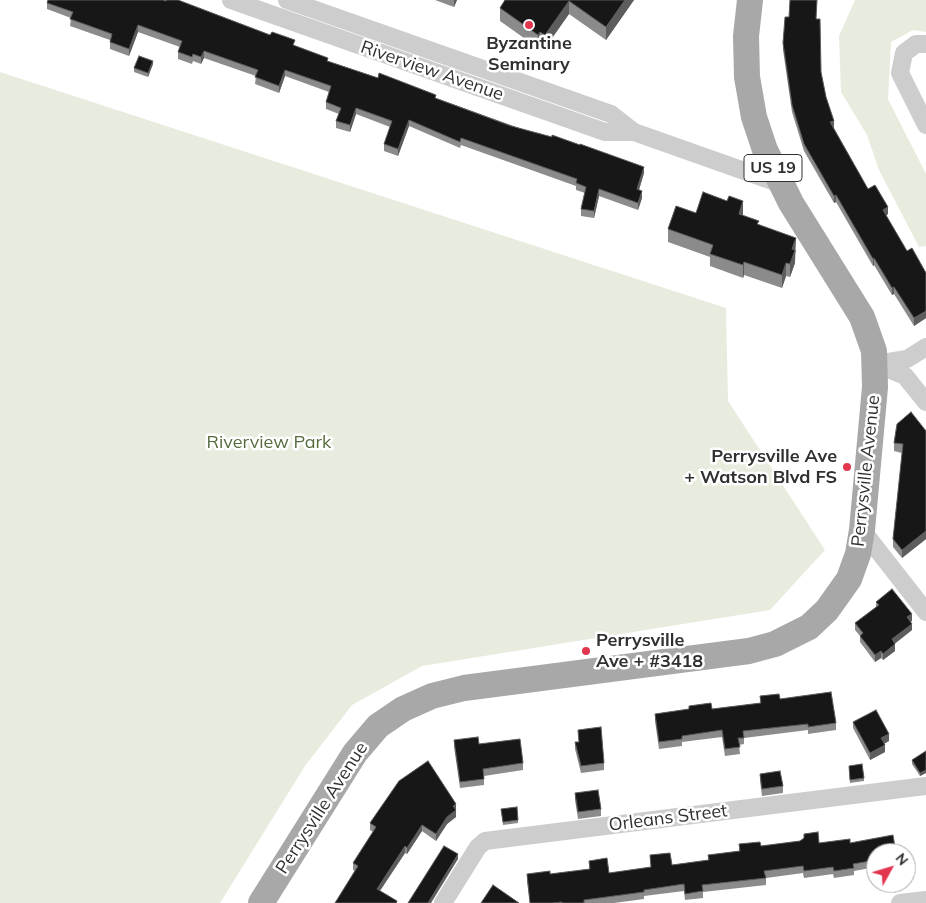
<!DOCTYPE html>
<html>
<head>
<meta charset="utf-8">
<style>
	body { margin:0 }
	#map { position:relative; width:926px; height:903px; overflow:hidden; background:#fff; font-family:Mulish,sans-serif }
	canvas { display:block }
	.north { position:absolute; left:866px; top:843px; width:50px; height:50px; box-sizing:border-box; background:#fff; border:1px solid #acacac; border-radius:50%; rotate:51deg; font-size:14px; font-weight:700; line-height:20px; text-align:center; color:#303030 }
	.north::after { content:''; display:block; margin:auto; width:18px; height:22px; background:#e2364f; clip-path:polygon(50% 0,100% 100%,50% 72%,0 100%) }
</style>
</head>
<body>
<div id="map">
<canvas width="926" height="903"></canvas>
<div class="north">N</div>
</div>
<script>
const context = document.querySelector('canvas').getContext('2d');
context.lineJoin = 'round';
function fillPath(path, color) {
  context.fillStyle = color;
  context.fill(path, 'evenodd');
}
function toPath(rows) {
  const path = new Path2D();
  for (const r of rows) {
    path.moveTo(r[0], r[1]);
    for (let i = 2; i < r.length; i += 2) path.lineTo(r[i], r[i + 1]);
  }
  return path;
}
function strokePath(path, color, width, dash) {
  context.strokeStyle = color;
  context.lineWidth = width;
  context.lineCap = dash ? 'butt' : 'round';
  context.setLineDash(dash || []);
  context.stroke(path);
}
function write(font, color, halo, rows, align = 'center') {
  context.font = font + ' Mulish,sans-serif';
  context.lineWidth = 5;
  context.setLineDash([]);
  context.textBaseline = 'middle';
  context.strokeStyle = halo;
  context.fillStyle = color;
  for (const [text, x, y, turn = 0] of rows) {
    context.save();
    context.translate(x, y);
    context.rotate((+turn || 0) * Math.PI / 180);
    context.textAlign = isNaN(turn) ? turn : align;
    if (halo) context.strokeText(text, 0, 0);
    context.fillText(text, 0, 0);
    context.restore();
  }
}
fillPath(toPath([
	[855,0,926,0,926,32,913,30,891,42,888,99,926,174,926,246,919,247,879,170,867,135,841,92,839,36],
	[0,72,726,308,728,401,825,550,770,610,422,666,352,705,305,766,220,903,0,903]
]), '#e7ecde');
strokePath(toPath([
	[231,0,605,132,634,132,781,184],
	[287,0,611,114,634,132],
	[926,44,916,44,904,53,900,73,926,125],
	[876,364,905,376,926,402],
	[876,364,907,359,926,347],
	[862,530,926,612],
	[443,903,478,847,485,841,926,786],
	[900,903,926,900]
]), '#cdcdcd', 18);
strokePath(toPath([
	[261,903,355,753,378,726,403,709,432,696,464,688,749,651,775,644,809,627,827,610,849,579,858,554,862,530,875,387,874,351,862,317,791,203,765,150,754,117,747,77,746,36,750,0]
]), '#a8a8a8', 26);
fillPath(toPath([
	[435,0,457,0,454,7],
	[505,0,634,0,606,40,569,14,545,48,540,45,538,48,500,21,500,8],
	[47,3,295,46,328,61,436,98,644,173,639,190,642,198,638,210,599,196,594,218,581,216,581,209,585,193,576,190,576,186,461,145,460,148,409,126,398,156,384,151,384,144,390,127,356,114,350,132,336,128,336,121,339,114,326,109,326,102,329,92,285,76,279,93,255,84,256,76,204,58,201,64,193,61,192,64,178,59,178,52,180,47,138,32,129,56,110,49,110,40,70,26,71,18,47,9],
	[789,17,817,19,821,72,826,97,834,128,868,189,888,214,886,216,907,251,926,273,926,318,914,326,894,294,892,295,874,265,873,266,836,202,834,203,804,151,792,112,783,50,783,43],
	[153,64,148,77,134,72,134,68],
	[696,213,743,214,743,215,759,225,796,251,795,254,795,263,790,277,786,276,782,288,744,275,743,278,710,266,710,257,668,242,668,229],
	[926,431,926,539,902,558,893,547,893,539,902,453,894,451,894,443],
	[876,602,912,621,910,622,912,630,895,643,895,651,883,660,881,658,875,662,860,642,860,636,855,630,855,623,876,607],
	[760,696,780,699,836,723,836,730,808,734,808,730,744,738,744,744,739,745,740,754,725,756,722,737,682,742,682,746,659,749,655,721,655,714,689,709,689,706,712,709,760,703],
	[853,722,889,741,884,744,885,752,870,760,853,728],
	[578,730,604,763,604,770,581,773,575,749,575,742,579,742],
	[454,740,479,744,523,763,523,770,484,776,484,785,460,788,454,747],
	[926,751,926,773,920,776,912,764,912,760],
	[428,761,456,804,456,817,447,824,436,841,422,831,407,854,405,853,380,891,397,901,397,903,335,903,355,871,353,870,353,863,373,832,370,830,370,823,399,781],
	[849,766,864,778,864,781,850,783],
	[760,774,783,786,783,793,762,796,760,781],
	[575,793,601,809,601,816,578,819,575,800],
	[501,809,518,820,518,823,503,825],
	[804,834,819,843,850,843,876,853,876,867,854,871,854,875,834,878,833,874,804,878,803,873,766,878,766,885,703,892,703,898,685,900,684,891,644,896,644,899,614,903,530,903,527,881,527,874,550,874,589,869,589,861,609,873,651,868,650,855,672,865,708,860,708,855,739,851,739,844,761,846,800,841,804,839]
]), '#8b8b8b');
fillPath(toPath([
	[454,0,457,0,454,7],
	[625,0,634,0,606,40,606,27],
	[569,1,569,14,545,48,545,35],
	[138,25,138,32,129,56,129,49],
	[540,32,540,45,538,48,538,35],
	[204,51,204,58,201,64,201,57],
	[153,61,153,64,148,77,148,73],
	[285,70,285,76,279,93,279,86],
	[356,108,356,114,350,132,350,125],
	[409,120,409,126,398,156,398,149],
	[834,121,834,128,830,129,830,122],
	[644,167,644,173,637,196,637,189],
	[599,189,599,196,594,218,594,211],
	[642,191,642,198,638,210,638,203],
	[836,195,836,202,834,203,834,196],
	[743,201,743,214,739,227,739,214],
	[888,207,888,214,883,217,883,210],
	[796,238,795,263,790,277,790,264,792,249],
	[874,258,874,265,873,266,873,259],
	[744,262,744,275,743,278,743,265],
	[786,263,786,276,782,288,782,275],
	[894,287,894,294,892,295,892,288],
	[926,311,926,318,914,326,914,318],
	[926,531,926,539,902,558,902,550],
	[912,614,912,621,907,624,907,617],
	[912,624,912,630,892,646,892,639],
	[895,644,895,651,883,660,883,654],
	[881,651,881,658,875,662,875,655],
	[889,734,889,741,881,745,881,738],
	[885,745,885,752,870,760,870,753],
	[926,770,926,773,920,776,920,773],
	[456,804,456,817,447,824,436,841,436,834,453,806],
	[422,825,422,831,407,854,407,848],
	[405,846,405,853,377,895,377,889],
	[458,854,458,859,431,903,428,903]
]), '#5d5d5d');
const building = toPath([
	[48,0,163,0,166,1,166,0,178,0,270,35,272,32,295,40,293,45,328,58,327,61,378,78,379,73,436,95,435,98,511,126,552,137,552,135,580,145,580,144,644,167,637,189,642,191,638,203,599,189,594,211,581,209,586,187,576,183,577,179,461,138,460,142,409,120,398,149,384,144,392,121,356,108,350,125,336,121,341,108,326,102,331,86,285,70,279,86,255,77,258,70,204,51,201,57,193,54,192,57,178,52,182,41,138,25,129,49,110,42,112,34,70,19,73,12,47,3,48,0],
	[505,0,625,0,606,27,569,1,545,35,540,32,538,35,500,8,505,0],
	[790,0,817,0,816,19,820,19,821,72,826,97,834,121,830,122,868,189,875,185,888,207,883,210,907,251,912,248,926,273,926,311,914,318,894,287,892,288,874,258,873,259,836,195,834,196,804,144,792,105,783,43,785,17,789,17,790,0],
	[139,56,153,61,148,73,134,68,139,56],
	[703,192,727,201,729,196,743,201,739,214,759,221,757,224,796,238,792,249,795,250,790,264,786,263,782,275,744,262,743,265,710,254,713,245,668,229,676,206,696,213,703,192],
	[911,412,926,431,926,531,902,550,893,539,903,444,894,443,897,424,911,412],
	[892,589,912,614,907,617,912,624,892,639,895,644,883,654,881,651,875,655,860,636,863,633,855,623,879,605,876,602,892,589],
	[831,692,836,723,808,727,808,724,743,731,744,738,738,738,740,747,725,749,722,730,682,736,682,739,659,742,655,714,689,709,689,706,711,703,712,709,761,703,760,696,779,694,780,699,831,692],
	[876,710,889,734,881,738,885,745,870,753,853,722,876,710],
	[601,727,604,763,581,766,575,742,579,742,578,730,601,727],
	[478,737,479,744,520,739,523,763,483,769,484,779,460,782,454,740,478,737],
	[926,751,926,770,920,773,912,760,926,751],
	[428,761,456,804,453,806,456,810,447,817,436,834,422,825,407,848,405,846,377,889,397,901,396,903,335,903,358,866,353,863,376,827,370,823,399,781,428,761],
	[862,764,864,778,850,780,849,766,862,764],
	[780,771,783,786,762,789,760,774,780,771],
	[598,790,601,809,578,812,575,793,598,790],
	[517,807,518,820,503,822,501,809,517,807],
	[818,832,819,843,850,839,850,843,893,835,896,853,876,853,876,860,853,864,854,868,834,871,833,867,804,871,803,866,764,871,766,878,702,885,703,891,685,894,684,884,644,890,644,892,584,900,584,903,562,903,562,902,552,903,530,903,527,874,550,871,550,874,590,869,589,861,607,858,609,873,651,867,650,855,670,853,672,865,709,860,708,855,740,851,739,844,760,842,761,846,800,841,804,838,804,834,818,832],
	[444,846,458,854,428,903,408,903,444,846],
	[493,885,519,903,481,903,493,885]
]);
fillPath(building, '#171717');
strokePath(building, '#5d5d5d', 1);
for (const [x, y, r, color] of [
	[529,25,5,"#e2364f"],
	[847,467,5,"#e2364f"],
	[586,651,5,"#e2364f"]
]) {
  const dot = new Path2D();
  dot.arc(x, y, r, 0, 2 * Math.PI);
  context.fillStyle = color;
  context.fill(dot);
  strokePath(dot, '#fff', 2);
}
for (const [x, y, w] of [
	[773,168,58]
]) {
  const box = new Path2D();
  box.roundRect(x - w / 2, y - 13.5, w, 27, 4);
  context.fillStyle = '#fff';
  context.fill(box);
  strokePath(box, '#303030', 1);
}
write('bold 16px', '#303030', null, [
	["US 19",773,168]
]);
write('bold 18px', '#303030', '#fff', [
	["Byzantine",529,44],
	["Seminary",529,65],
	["Perrysville Ave",837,457,"right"],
	["+ Watson Blvd FS",837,478,"right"],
	["Perrysville",596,641,"left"],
	["Ave + #3418",596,662,"left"]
]);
write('18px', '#303030', '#fff', [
	["Riverview Avenue",432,71,19],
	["Perrysville Avenue",866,471,-84],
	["Perrysville Avenue",322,808,-57],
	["Orleans Street",668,818,-7]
]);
write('18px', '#566b3d', '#fff', [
	["Riverview Park",269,443]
]);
</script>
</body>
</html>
